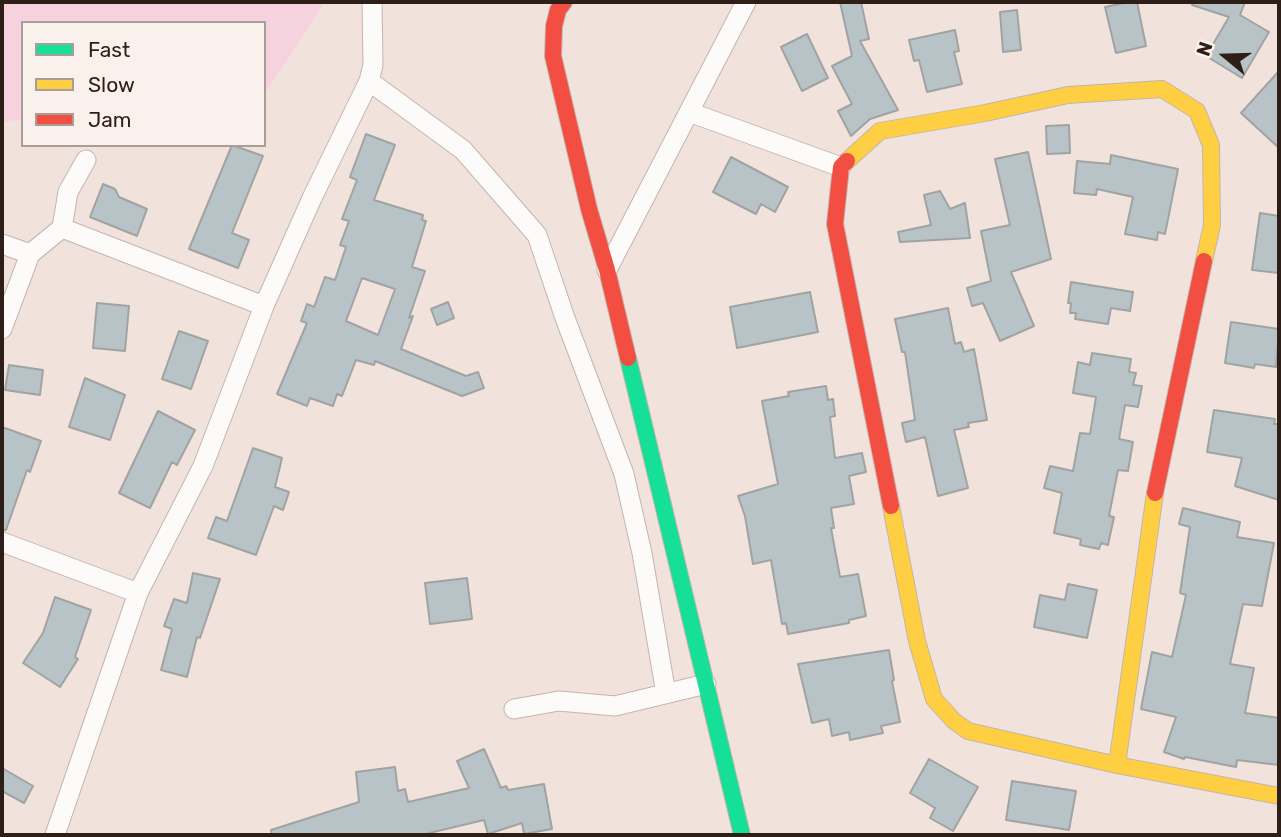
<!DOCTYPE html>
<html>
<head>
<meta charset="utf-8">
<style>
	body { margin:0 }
	#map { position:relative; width:1281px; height:837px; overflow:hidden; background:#f1e3dc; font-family:Rubik,sans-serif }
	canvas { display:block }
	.frame { position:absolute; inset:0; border:4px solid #2d1e17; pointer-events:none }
	.legend { position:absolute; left:21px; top:21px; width:245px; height:126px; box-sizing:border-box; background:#faf1ed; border:2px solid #a89d97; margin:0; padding:9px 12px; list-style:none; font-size:21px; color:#2d1e17 }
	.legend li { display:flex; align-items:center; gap:14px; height:35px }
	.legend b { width:35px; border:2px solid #a89d97 }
	.north { position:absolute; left:1190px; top:21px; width:70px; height:70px; -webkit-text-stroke:5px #faf1ed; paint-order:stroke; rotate:289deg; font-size:19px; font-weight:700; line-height:28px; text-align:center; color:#2d1e17 }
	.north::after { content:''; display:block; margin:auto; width:24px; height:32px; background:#2d1e17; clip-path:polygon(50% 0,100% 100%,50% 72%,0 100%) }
</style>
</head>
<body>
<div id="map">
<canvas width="1281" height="837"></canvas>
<div class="frame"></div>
<ul class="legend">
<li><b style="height:9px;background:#16e098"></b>Fast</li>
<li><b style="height:9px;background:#ffcf43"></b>Slow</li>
<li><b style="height:9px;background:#f24e42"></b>Jam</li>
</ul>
<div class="north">N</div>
</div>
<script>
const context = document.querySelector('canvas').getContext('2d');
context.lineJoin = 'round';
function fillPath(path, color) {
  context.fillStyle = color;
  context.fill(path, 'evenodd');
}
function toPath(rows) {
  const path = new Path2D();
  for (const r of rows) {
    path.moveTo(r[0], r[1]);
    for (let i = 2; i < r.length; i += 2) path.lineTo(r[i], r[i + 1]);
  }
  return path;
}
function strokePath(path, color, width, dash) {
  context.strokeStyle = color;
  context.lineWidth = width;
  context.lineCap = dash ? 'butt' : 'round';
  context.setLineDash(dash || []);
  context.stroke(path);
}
fillPath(toPath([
	[2,2,325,2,264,95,264,23,23,23,23,119,2,122]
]), '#f5d2de');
const building = toPath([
	[840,2,861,2,869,39,860,41,898,110,870,119,851,136,838,111,852,104,832,66,852,56,840,2],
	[1129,2,1137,2,1146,46,1116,53,1105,7,1129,2],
	[1193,2,1245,2,1240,15,1269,32,1242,78,1206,56,1229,17,1192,5,1193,2],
	[1017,10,1021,50,1003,52,1000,12,1017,10],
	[955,30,959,51,954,52,962,84,927,92,919,60,914,61,909,40,955,30],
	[807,34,828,78,802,91,781,47,807,34],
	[1279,71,1279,148,1241,113,1279,71],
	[1069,125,1070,153,1047,154,1046,126,1069,125],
	[366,134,395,145,374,200,423,215,422,220,426,221,412,267,425,271,409,318,413,316,401,349,466,376,478,372,484,388,462,396,375,361,374,365,356,360,342,396,337,394,333,406,310,398,307,406,277,394,307,323,301,321,307,304,314,307,325,277,335,280,346,247,340,245,349,221,342,219,357,180,350,177,366,134],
	[362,278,395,289,378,335,346,321,362,278],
	[232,145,263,156,232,233,249,240,238,268,189,249,232,145],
	[1028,152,1051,259,1011,272,1034,326,1000,341,983,303,972,306,967,288,991,281,981,231,1010,225,995,159,1028,152],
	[1111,155,1178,169,1165,234,1158,232,1157,240,1125,234,1133,197,1097,189,1096,195,1074,193,1077,161,1110,164,1111,155],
	[731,157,788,187,775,212,761,204,756,214,713,192,731,157],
	[103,184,115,189,119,197,147,209,137,236,90,217,103,184],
	[940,191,950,209,965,203,970,238,900,242,898,232,931,225,924,195,940,191],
	[1260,213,1279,216,1279,273,1252,270,1260,213],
	[1071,282,1133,292,1130,311,1111,308,1108,324,1075,319,1076,313,1070,313,1071,303,1068,303,1071,282],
	[810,292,818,332,737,348,730,307,810,292],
	[448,302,454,318,437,325,431,309,448,302],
	[97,303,129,306,125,351,93,348,97,303],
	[948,308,955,344,961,342,964,352,974,349,987,420,968,423,969,427,954,430,968,488,938,496,925,437,906,442,902,423,915,420,905,352,902,352,895,319,948,308],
	[1231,322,1279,329,1276,367,1255,364,1254,368,1225,363,1231,322],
	[179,331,208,341,191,389,162,379,179,331],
	[1092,353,1131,359,1129,372,1136,373,1133,385,1142,386,1138,407,1125,405,1119,439,1133,442,1128,471,1118,470,1109,516,1114,517,1108,545,1101,543,1099,549,1080,545,1081,539,1054,533,1062,493,1044,488,1050,466,1073,471,1080,433,1090,434,1096,397,1073,393,1078,362,1090,365,1092,353],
	[9,365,43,370,40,395,5,390,9,365],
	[85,378,125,395,110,440,69,427,85,378],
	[826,386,828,400,833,399,835,416,830,417,835,458,862,453,866,472,849,476,854,504,831,508,834,528,831,528,840,577,858,574,866,616,849,620,849,623,788,634,786,623,782,624,771,560,753,564,745,516,738,496,778,484,762,401,789,396,788,392,826,386],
	[1214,410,1275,419,1274,424,1279,424,1279,500,1235,486,1242,458,1207,452,1214,410],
	[158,411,195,430,177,465,172,462,150,508,119,493,158,411],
	[2,427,41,441,30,472,27,470,6,530,2,530,2,427],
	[253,448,282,458,275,487,289,492,283,510,274,506,256,555,208,538,216,517,227,521,253,448],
	[1183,508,1240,522,1237,537,1274,543,1262,606,1243,604,1230,664,1254,668,1245,713,1279,718,1279,765,1237,760,1236,767,1185,757,1184,759,1164,752,1176,717,1141,709,1152,652,1172,657,1186,595,1180,593,1190,527,1179,524,1183,508],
	[193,573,220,579,200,638,197,637,187,677,161,670,172,629,164,626,174,599,187,603,193,573],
	[467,578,472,619,430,624,425,583,467,578],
	[1068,584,1097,590,1087,638,1034,627,1040,595,1065,600,1068,584],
	[55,597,91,610,75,657,78,659,60,687,23,663,43,633,55,597],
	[889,650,894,680,892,681,900,722,881,726,883,733,850,740,849,732,832,736,829,719,812,723,798,664,889,650],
	[484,749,501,788,506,786,508,790,544,784,552,829,524,834,522,823,488,834,484,820,421,835,272,835,271,830,359,802,356,772,395,767,398,791,405,789,408,802,469,788,457,761,484,749],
	[929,759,978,787,953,831,930,818,935,808,910,793,929,759],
	[2,768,33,786,24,803,2,791,2,768],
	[1012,781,1076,791,1069,830,1006,820,1012,781]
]);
fillPath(building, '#b8c3c7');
strokePath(building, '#a1a3a3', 2);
const street = toPath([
	[369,81,463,150,537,235,565,318,624,474,642,553,666,694],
	[689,112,841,167],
	[62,228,264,306],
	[2,244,30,254],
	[607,270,746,2],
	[2,329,30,254,62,228,68,192,86,160],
	[2,542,138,593],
	[514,709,559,701,615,706,706,684],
	[55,835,138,593,203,466,264,306,312,198,369,81,373,65,372,2]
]);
const fast = toPath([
	[628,358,742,835]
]);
const slow = toPath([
	[847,161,880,131,985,113,1068,95,1162,89,1197,111,1211,145,1212,225,1204,261],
	[891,506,917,641,934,699,954,721,968,731,1117,765,1279,796],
	[1117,765,1155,493]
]);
const jam = toPath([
	[564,2,558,10,554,26,553,56,589,209,607,270,628,358],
	[847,161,841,167,835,224,891,506],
	[1155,493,1204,261]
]);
strokePath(street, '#c3b5ae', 21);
strokePath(fast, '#c3b5ae', 18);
strokePath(slow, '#c3b5ae', 18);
strokePath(jam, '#c3b5ae', 18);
strokePath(street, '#fdfbfa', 19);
strokePath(fast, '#16e098', 16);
strokePath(slow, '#ffcf43', 16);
strokePath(jam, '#f24e42', 16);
</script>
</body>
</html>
